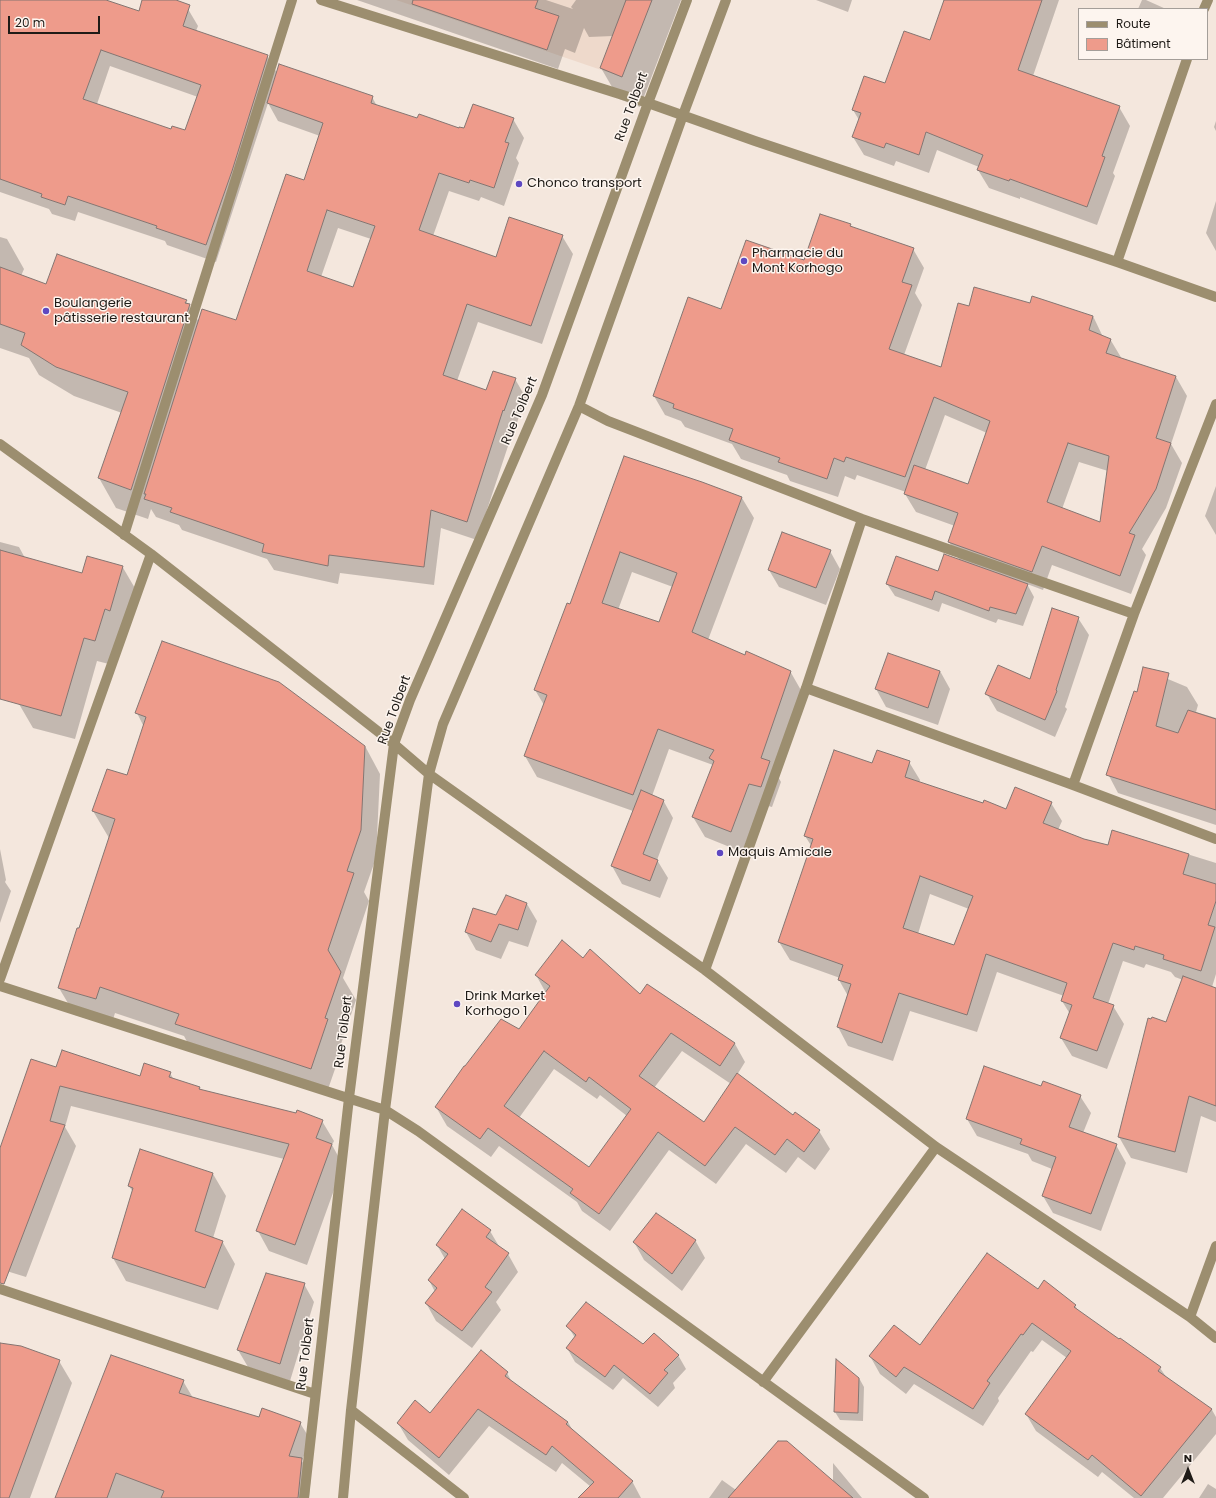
<!DOCTYPE html>
<html>
<head>
<meta charset="utf-8">
<style>
	body { margin:0 }
	#map { position:relative; width:1216px; height:1498px; overflow:hidden; background:#f4e7dd; font-family:Poppins,sans-serif }
	canvas { display:block }
	.legend { position:absolute; left:1078px; top:8px; width:130px; height:52px; box-sizing:border-box; background:#fdf5ef; border:1px solid #a49e99; margin:0; padding:5px 7px; list-style:none; font-size:12px; color:#1f1b17 }
	.legend li { display:flex; align-items:center; gap:8px; height:20px }
	.legend b { width:20px; border:1px solid #a49e99 }
	.north { position:absolute; left:1168px; top:1450px; width:40px; height:40px; -webkit-text-stroke:3px #fdf5ef; paint-order:stroke; rotate:0deg; font-size:11px; font-weight:700; line-height:16px; text-align:center; color:#1f1b17 }
	.north::after { content:''; display:block; margin:auto; width:14px; height:18px; background:#1f1b17; clip-path:polygon(50% 0,100% 100%,50% 72%,0 100%) }
	.scale { position:absolute; left:8px; top:16px; width:92px; height:18px; box-sizing:border-box; border:2px solid #1f1b17; border-top:0; padding-left:5px; font-size:12px; line-height:14px; white-space:nowrap; color:#1f1b17; -webkit-text-stroke:3px #fdf5ef; paint-order:stroke }
</style>
</head>
<body>
<div id="map">
<canvas width="1216" height="1498"></canvas>
<ul class="legend">
<li><b style="height:5px;background:#9c8e6f"></b>Route</li>
<li><b style="height:11px;background:#ee9b8b"></b>Bâtiment</li>
</ul>
<div class="north">N</div>
<div class="scale">20 m</div>
</div>
<script>
const context = document.querySelector('canvas').getContext('2d');
context.lineJoin = 'round';
function fillPath(path, color) {
  context.fillStyle = color;
  context.fill(path, 'evenodd');
}
function toPath(rows) {
  const path = new Path2D();
  for (const r of rows) {
    path.moveTo(r[0], r[1]);
    for (let i = 2; i < r.length; i += 2) path.lineTo(r[i], r[i + 1]);
  }
  return path;
}
function strokePath(path, color, width, dash) {
  context.strokeStyle = color;
  context.lineWidth = width;
  context.lineCap = dash ? 'butt' : 'round';
  context.setLineDash(dash || []);
  context.stroke(path);
}
function write(font, color, halo, rows, align = 'center') {
  context.font = font + ' Poppins,sans-serif';
  context.lineWidth = 3;
  context.setLineDash([]);
  context.textBaseline = 'middle';
  context.strokeStyle = halo;
  context.fillStyle = color;
  for (const [text, x, y, turn = 0] of rows) {
    context.save();
    context.translate(x, y);
    context.rotate((+turn || 0) * Math.PI / 180);
    context.textAlign = isNaN(turn) ? turn : align;
    if (halo) context.strokeText(text, 0, 0);
    context.fillText(text, 0, 0);
    context.restore();
  }
}
fillPath(toPath([
	[396,0,652,0,622,77]
]), '#eed9cb');
fillPath(toPath([
	[0,0,105,0,139,12,143,0,161,0,188,9,198,26,196,31,267,56,277,73,372,97,377,106,418,119,459,129,465,130,513,119,524,138,516,158,519,163,504,206,481,197,479,201,449,191,433,236,496,258,562,236,573,254,542,344,478,322,457,381,487,391,515,379,526,398,515,428,514,428,477,540,441,528,434,585,340,573,338,584,274,570,267,559,182,530,179,525,156,517,151,509,148,519,116,508,99,478,122,413,74,396,39,375,29,358,0,348,0,237,7,239,24,269,21,276,47,285,186,301,199,322,237,322,304,181,320,136,278,121,268,103,216,262,167,245,165,241,78,212,75,221,52,214,49,209,0,192],
	[110,66,198,97,186,131,172,130,97,104],
	[338,228,371,239,354,288,321,277],
	[357,0,546,0,573,9,571,7,576,0,681,0,640,107,619,99,601,68,613,36,589,37,584,28,575,53,565,49,558,69],
	[816,0,852,0,848,12],
	[945,0,1059,0,1033,76,1119,107,1130,126,1113,173,1115,176,1097,225,1020,197,1020,199,989,188,978,170,979,167,937,150,929,173,896,161,894,166,864,155,853,137,859,120,853,110,886,85,930,42],
	[1142,0,1146,0,1166,9,1138,9],
	[1216,121,1216,131,1214,127],
	[1216,201,1216,251,1206,233],
	[850,225,852,228,913,249,924,268,915,293,922,305,904,355,942,368,970,308,1030,304,1093,316,1103,337,1110,339,1122,359,1176,377,1187,396,1171,444,1182,463,1166,508,1142,549,1146,555,1131,594,1052,565,1043,590,1027,584,1034,597,1023,626,998,619,996,623,942,603,939,612,895,596,887,584,939,572,960,561,949,542,955,526,916,512,905,494,906,492,857,475,855,480,845,476,838,497,790,481,787,475,741,459,732,444,685,427,681,421,665,415,654,396,722,310,805,262],
	[945,415,987,433,969,486,925,470],
	[1079,462,1108,471,1101,524,1062,509],
	[625,457,702,483,742,498,754,518,708,640,745,656,790,671,802,692,775,771,781,782,772,807,761,804,742,852,705,837,693,817,713,765,669,749,652,796,663,800,673,818,657,860,668,878,660,898,622,884,612,866,633,811,537,777,525,756,544,705,535,690,570,605],
	[632,572,673,587,660,624,618,610],
	[1216,486,1216,535,1205,516],
	[0,542,19,547,25,558,83,574,122,566,136,590,109,664,97,661,75,739,33,728,19,704,0,653],
	[830,551,840,569,826,605,779,587,769,570],
	[1078,618,1089,635,1065,707,1067,709,1055,737,997,711,987,694,1030,680],
	[1144,669,1187,687,1198,705,1196,712,1216,718,1216,825,1118,793,1108,774,1138,693],
	[940,671,950,689,938,725,886,707,876,689],
	[137,713,365,746,380,774,376,858,364,892,369,901,343,978,356,1000,341,1044,343,1046,326,1095,192,1051,184,1036,115,1013,111,1026,75,1015,59,988,109,838,93,811,127,777,144,727],
	[909,762,920,780,919,783,1006,810,1051,803,1062,821,1058,830,1084,840,1109,847,1113,831,1216,863,1216,974,1212,987,1216,989,1216,1122,1201,1116,1187,1173,1131,1158,1119,1137,1167,1024,1183,980,1175,977,1171,972,1146,964,1144,968,1123,961,1108,1004,1113,1006,1124,1024,1107,1069,1072,1056,1061,1038,1070,1014,1062,1001,1064,996,997,972,977,1032,910,1011,893,1061,848,1046,838,1027,848,996,839,980,840,978,790,960,779,942,812,847,805,836,873,764],
	[930,894,969,909,955,947,918,934],
	[0,849,6,880,5,882,11,891,0,923],
	[527,904,537,921,528,947,509,941,501,959,476,950,466,932,496,916],
	[583,960,640,996,647,986,735,1044,745,1062,737,1075,793,1116,819,1131,830,1149,815,1170,798,1157,786,1173,746,1144,716,1184,669,1150,610,1231,582,1211,577,1202,499,1146,491,1157,447,1126,436,1107,519,1030,546,993,536,975],
	[682,1051,731,1084,704,1123,654,1088],
	[554,1069,597,1099,600,1095,627,1116,589,1168,519,1118],
	[57,1068,140,1077,170,1073,174,1080,199,1087,201,1090,322,1121,334,1141,332,1145,343,1165,307,1265,269,1251,258,1231,284,1159,71,1106,65,1127,76,1146,26,1277,0,1269,0,1152],
	[1080,1096,1091,1113,1083,1133,1116,1145,1126,1163,1101,1231,1053,1213,1043,1196,1052,1169,1032,1161,1028,1154,977,1136,967,1119],
	[213,1174,226,1196,213,1238,222,1241,235,1264,218,1310,126,1281,113,1258,133,1192,129,1186],
	[490,1231,500,1248,508,1254,518,1272,496,1302,501,1310,472,1348,436,1321,426,1303,435,1292,429,1280,445,1259,437,1245],
	[695,1240,705,1258,682,1291,644,1260,634,1242],
	[304,1284,314,1302,290,1381,248,1367,238,1350],
	[1038,1290,1075,1305,1079,1313,1160,1368,1167,1378,1212,1410,1216,1417,1216,1434,1163,1498,1134,1498,1102,1472,1098,1477,1036,1431,1026,1414,1067,1358,1042,1340,1033,1352,1031,1351,998,1398,999,1401,983,1426,914,1384,906,1394,880,1374,870,1356,920,1346],
	[568,1326,678,1355,686,1369,673,1383,675,1388,658,1407,623,1378,613,1390,575,1362,567,1348,575,1338],
	[0,1344,59,1361,72,1383,30,1498,0,1498],
	[507,1373,513,1384,568,1422,573,1431,632,1481,641,1498,579,1498,591,1487,562,1463,556,1472,489,1426,449,1475,408,1440,398,1423,430,1414],
	[859,1378,864,1387,863,1421,840,1420,835,1412],
	[183,1381,193,1398,260,1418,300,1423,310,1439,302,1461,311,1476,309,1498,56,1498],
	[833,1463,862,1498,709,1498,722,1480,736,1490,833,1482],
	[1208,1484,1216,1489,1216,1498,1199,1498]
]), '#0003');
const building = toPath([
	[0,0,106,0,139,11,142,0,176,0,190,5,183,26,268,55,232,171,206,245,156,228,157,226,68,196,65,205,41,197,42,194,0,179,0,0],
	[101,50,201,85,185,130,172,126,171,129,83,99,101,50],
	[413,0,538,0,535,8,559,16,547,50,412,4,413,0],
	[626,0,652,0,622,77,600,68,626,0],
	[944,0,1042,0,1018,70,1120,106,1102,156,1105,157,1087,207,1010,179,1009,181,977,170,983,155,926,132,919,155,886,143,884,148,852,137,861,113,852,110,864,76,885,83,904,31,930,40,944,0],
	[279,64,373,96,371,103,417,118,419,114,459,128,459,127,464,128,473,104,514,118,505,142,509,143,494,188,470,180,469,183,439,173,419,230,496,257,509,217,563,235,531,326,467,304,443,375,486,390,493,371,516,378,504,411,503,410,467,522,431,510,424,567,329,555,328,566,262,552,264,544,170,512,172,508,144,499,146,494,144,494,202,309,236,320,286,174,304,180,323,123,267,103,279,64],
	[327,210,375,226,353,287,307,271,327,210],
	[820,214,851,224,850,226,914,248,902,282,912,285,889,349,941,367,958,303,969,306,974,287,1030,303,1032,296,1093,316,1089,330,1111,339,1106,353,1176,376,1156,438,1171,443,1156,489,1129,533,1135,535,1120,576,1042,546,1032,572,948,542,958,513,904,494,914,465,968,484,990,421,934,397,905,477,846,457,844,462,834,458,827,479,778,462,780,458,729,440,733,429,673,408,674,404,653,396,688,297,721,309,746,240,804,260,820,214],
	[1068,443,1109,456,1100,522,1047,502,1068,443],
	[57,254,187,300,185,303,190,304,131,490,98,478,128,392,56,367,21,345,25,333,0,324,0,267,46,284,57,254],
	[624,456,702,482,742,497,692,632,745,655,746,651,791,671,761,758,770,761,761,787,749,784,731,832,692,817,714,761,709,758,714,750,658,729,633,795,524,756,547,695,534,690,567,603,570,604,624,456],
	[620,552,677,573,659,622,602,603,620,552],
	[782,532,831,550,816,588,768,570,782,532],
	[0,550,82,573,87,556,123,566,110,611,105,609,95,641,84,638,61,716,0,699,0,550],
	[944,554,1028,584,1016,614,990,607,989,611,935,591,932,600,886,584,896,556,938,571,944,554],
	[1052,608,1079,617,1056,690,1057,691,1045,720,985,694,998,665,1030,679,1052,608],
	[162,641,279,682,365,746,361,830,347,871,354,873,328,950,341,972,325,1018,328,1019,311,1069,175,1024,179,1014,100,987,96,999,58,988,77,928,79,928,115,819,92,811,107,769,127,775,146,717,135,713,162,641],
	[888,653,940,671,928,708,875,689,888,653],
	[1143,667,1169,673,1156,726,1178,733,1188,710,1216,719,1216,810,1106,775,1134,691,1137,692,1143,667],
	[834,750,872,763,877,750,910,761,905,777,983,803,984,800,1006,809,1015,787,1052,802,1043,823,1084,839,1108,845,1112,830,1189,854,1183,874,1216,884,1216,901,1208,925,1215,927,1201,971,1163,959,1164,955,1135,946,1134,950,1113,943,1093,998,1114,1005,1097,1051,1060,1038,1072,1005,1061,1001,1067,983,986,954,967,1015,899,993,882,1043,837,1027,851,984,838,980,843,965,778,942,813,839,804,836,834,750],
	[920,876,973,896,954,945,903,928,920,876],
	[641,790,664,800,643,854,658,860,650,881,611,866,641,790],
	[506,895,527,903,518,930,499,924,491,942,465,932,473,908,496,915,506,895],
	[562,940,583,958,590,949,640,994,647,984,735,1043,720,1066,671,1033,639,1076,704,1122,737,1073,793,1115,795,1112,820,1130,804,1152,787,1139,775,1155,735,1127,705,1166,658,1132,599,1214,570,1193,573,1189,488,1128,480,1139,435,1107,464,1066,465,1066,501,1019,519,1029,550,986,535,975,562,940],
	[544,1051,586,1082,589,1077,631,1109,589,1167,504,1106,544,1051],
	[1183,976,1216,988,1216,1106,1189,1096,1175,1152,1118,1137,1148,1018,1151,1019,1152,1017,1166,1022,1183,976],
	[62,1050,140,1076,144,1063,171,1072,169,1077,200,1087,199,1089,296,1113,297,1110,323,1120,316,1138,332,1144,295,1245,256,1231,289,1144,60,1086,50,1121,65,1125,4,1284,0,1283,0,1148,31,1059,56,1067,62,1050],
	[984,1066,1041,1086,1043,1081,1081,1095,1069,1127,1117,1144,1091,1214,1042,1196,1056,1157,1020,1144,1022,1139,966,1119,984,1066],
	[140,1149,213,1173,195,1231,223,1241,205,1288,112,1258,133,1188,128,1186,140,1149],
	[462,1209,491,1230,486,1237,509,1253,485,1287,492,1292,462,1331,425,1303,437,1288,428,1280,448,1254,436,1245,462,1209],
	[656,1213,696,1240,672,1274,633,1242,656,1213],
	[987,1253,1038,1289,1044,1280,1076,1305,1074,1307,1119,1339,1120,1338,1161,1367,1158,1371,1212,1409,1141,1496,1092,1455,1088,1460,1025,1414,1071,1351,1032,1323,1023,1335,1021,1334,987,1381,990,1383,973,1409,904,1367,896,1377,869,1356,894,1325,920,1345,987,1253],
	[266,1273,305,1283,280,1364,237,1350,266,1273],
	[586,1302,643,1344,654,1333,679,1355,664,1370,668,1373,650,1394,614,1365,605,1377,566,1348,576,1335,566,1326,586,1302],
	[0,1343,21,1346,60,1360,9,1498,0,1498,0,1343],
	[481,1350,508,1372,505,1376,568,1422,566,1424,633,1481,618,1498,578,1498,594,1482,552,1446,546,1455,478,1409,439,1458,397,1423,415,1400,430,1413,481,1350],
	[111,1355,184,1380,179,1393,259,1417,262,1408,301,1422,289,1456,302,1458,298,1498,161,1498,164,1491,116,1473,107,1498,55,1498,111,1355],
	[836,1359,859,1378,858,1413,834,1412,836,1359],
	[778,1441,787,1441,853,1498,728,1498,778,1441]
]);
fillPath(building, '#ee9b8b');
strokePath(building, '#847571', 1);
strokePath(toPath([
	[321,0,648,103,755,141,1117,262,1216,297],
	[1204,9,1208,0],
	[1117,262,1187,59],
	[579,406,608,421,862,519,1134,614],
	[0,444,151,554,394,744,429,774,705,970,936,1147,1190,1317,1216,1338],
	[124,535,292,0],
	[806,688,1073,785,1216,839],
	[1073,785,1134,614,1216,404],
	[705,970,806,688,862,519],
	[0,979,151,554],
	[0,986,385,1110,418,1131,924,1498],
	[0,1289,315,1394],
	[1190,1317,1216,1246],
	[763,1382,936,1147],
	[351,1410,464,1498],
	[304,1498,349,1098,394,744,410,700,542,395,648,103,687,0],
	[343,1498,351,1410,385,1110,429,774,443,724,579,406,683,115,726,0]
]), '#9c8e6f', 10);
for (const [x, y, r, color] of [
	[519,184,4,"#5e48c1"],
	[744,261,4,"#5e48c1"],
	[46,311,4,"#5e48c1"],
	[720,853,4,"#5e48c1"],
	[457,1004,4,"#5e48c1"]
]) {
  const dot = new Path2D();
  dot.arc(x, y, r, 0, 2 * Math.PI);
  context.fillStyle = color;
  context.fill(dot);
  strokePath(dot, '#fdf5ef', 1.5);
}
write('13px', '#1f1b17', '#fdf5ef', [
	["Rue Tolbert",632,107,-70],
	["Rue Tolbert",520,411,-67],
	["Rue Tolbert",395,710,-70],
	["Rue Tolbert",344,1032,-83],
	["Rue Tolbert",306,1354,-83]
]);
write('13px', '#1f1b17', '#fdf5ef', [
	["Chonco transport",527,184],
	["Pharmacie du",752,254],
	["Mont Korhogo",752,269],
	["Boulangerie",54,304],
	["pâtisserie restaurant",54,319],
	["Maquis Amicale",728,853],
	["Drink Market",465,997],
	["Korhogo 1",465,1012]
], 'left');
</script>
</body>
</html>
